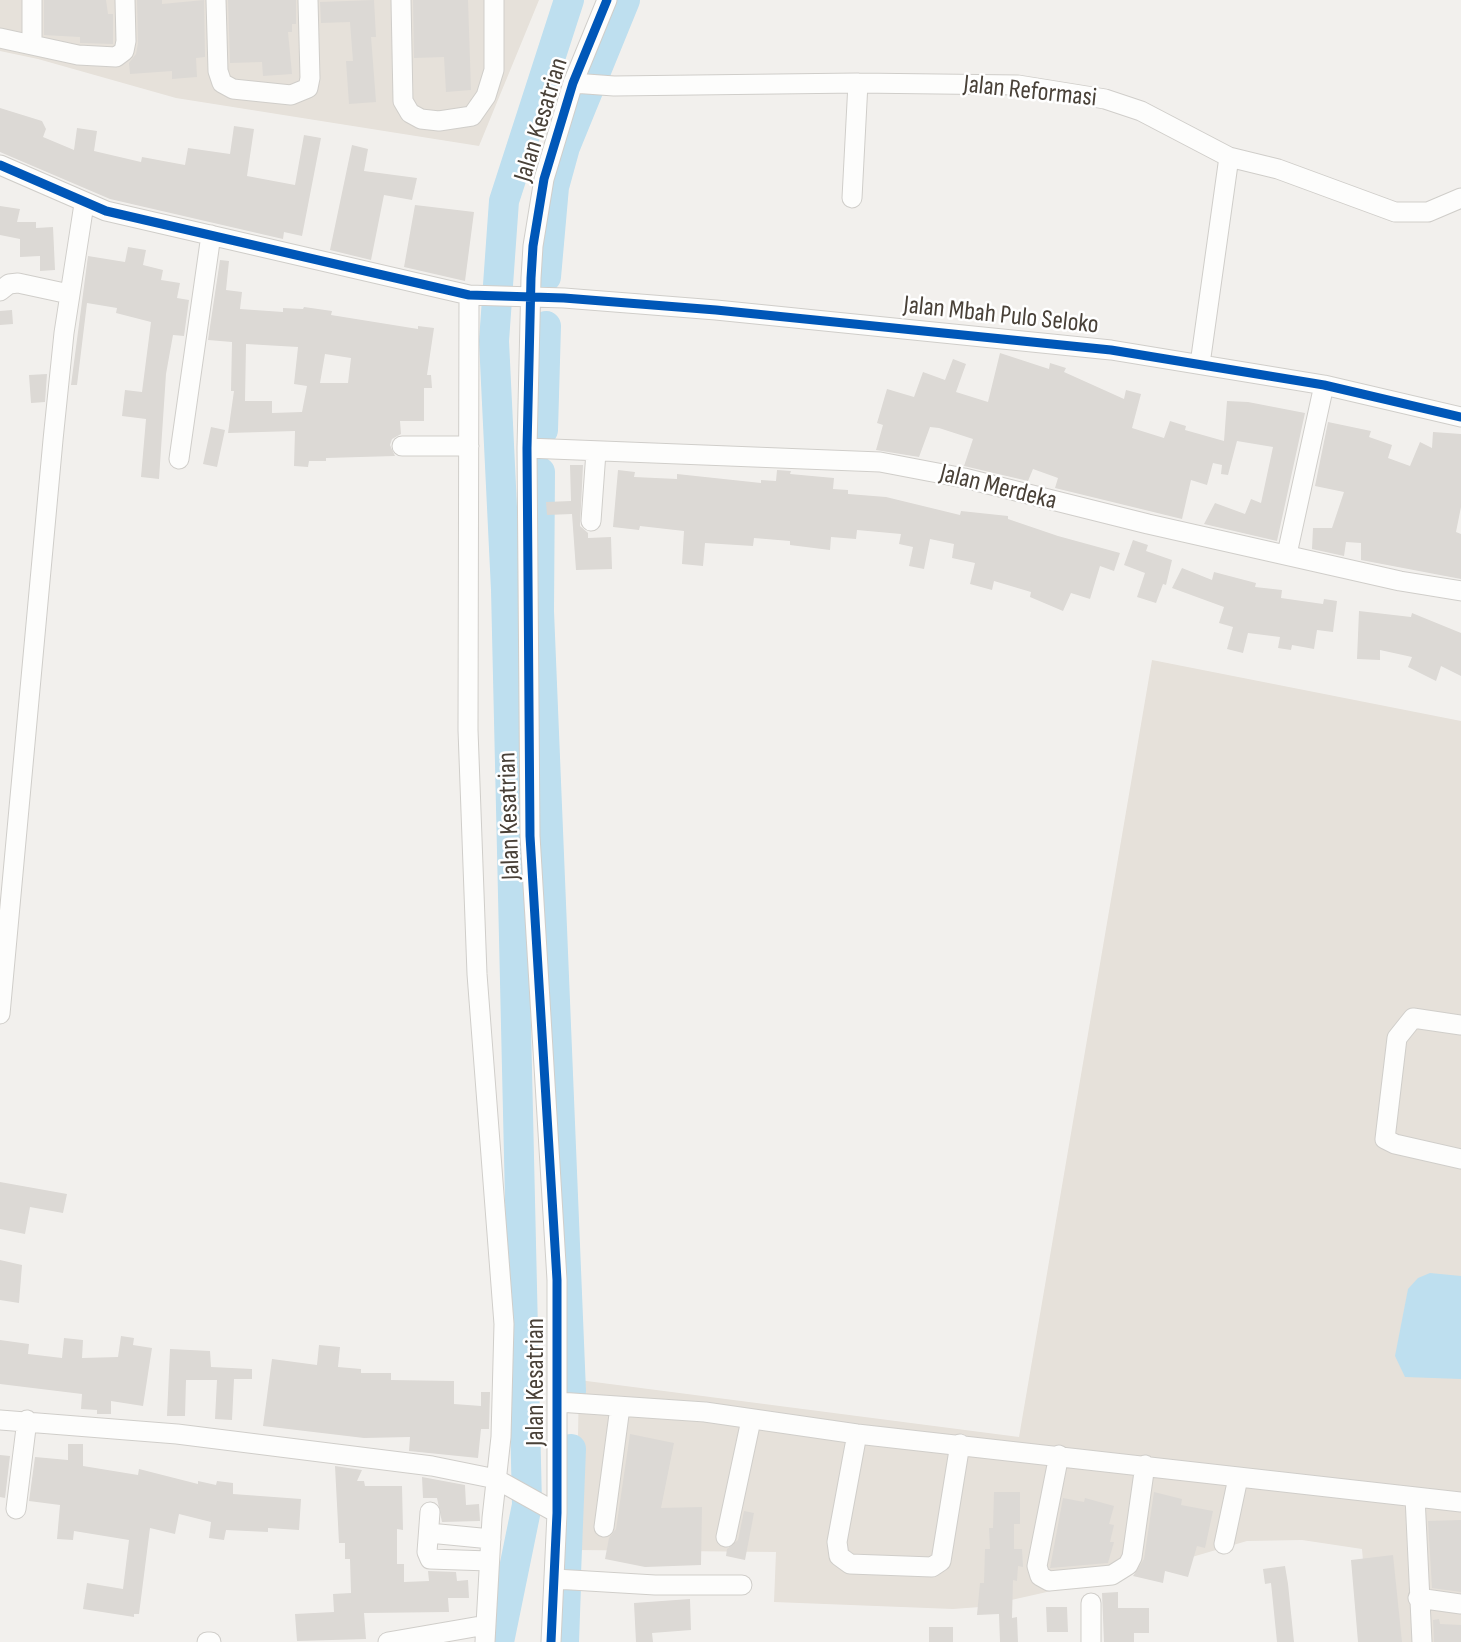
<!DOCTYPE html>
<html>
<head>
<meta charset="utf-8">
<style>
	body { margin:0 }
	canvas { display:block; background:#f2f0ed }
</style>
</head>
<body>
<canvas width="1461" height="1642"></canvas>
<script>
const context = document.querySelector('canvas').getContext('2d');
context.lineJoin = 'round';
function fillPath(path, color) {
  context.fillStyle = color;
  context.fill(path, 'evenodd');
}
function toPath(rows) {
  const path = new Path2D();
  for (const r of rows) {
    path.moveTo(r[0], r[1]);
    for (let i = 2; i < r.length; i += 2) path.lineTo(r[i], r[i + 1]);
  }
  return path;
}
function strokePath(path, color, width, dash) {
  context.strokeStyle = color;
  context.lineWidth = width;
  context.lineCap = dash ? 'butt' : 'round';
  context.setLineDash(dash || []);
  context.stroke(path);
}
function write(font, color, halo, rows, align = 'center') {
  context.font = font + ' "Sofia Sans Condensed",sans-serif';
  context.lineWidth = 5;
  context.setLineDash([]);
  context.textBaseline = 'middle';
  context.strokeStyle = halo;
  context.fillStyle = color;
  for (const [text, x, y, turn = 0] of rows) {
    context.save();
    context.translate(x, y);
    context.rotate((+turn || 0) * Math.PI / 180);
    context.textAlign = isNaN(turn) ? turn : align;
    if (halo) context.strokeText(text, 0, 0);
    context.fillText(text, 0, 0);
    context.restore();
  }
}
fillPath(toPath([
	[0,0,539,0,479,146,176,98,38,59,0,51],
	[1152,660,1461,721,1461,1642,1370,1642,1362,1549,1302,1540,1247,1541,1154,1568,980,1607,953,1609,774,1602,776,1552,576,1550,579,1380,1019,1437]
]), '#e6e1da');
fillPath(toPath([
	[1430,1273,1461,1276,1461,1379,1405,1377,1395,1356,1408,1289,1418,1278]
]), '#bedfef');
strokePath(toPath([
	[546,277,554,187,565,147,625,0],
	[543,430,546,326],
	[540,472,539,611,571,1391],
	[566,1574,571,1449],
	[499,1642,527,1505,506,590,494,341,504,201,569,0],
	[564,1642,566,1586]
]), '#bedfef', 30);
fillPath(toPath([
	[44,0,106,0,108,14,113,14,113,44,80,43,80,37,44,35],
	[137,0,162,0,162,4,204,0,205,57,196,58,197,77,172,79,172,71,130,74,129,63,136,54,138,43],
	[228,0,296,0,296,24,292,24,292,32,288,32,292,74,263,76,262,62,230,63],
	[374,0,376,37,371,37,376,102,349,104,346,61,353,61,350,22,321,23,320,2],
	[413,0,468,0,471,90,446,92,444,57,414,58],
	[0,108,42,121,46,129,43,137,74,150,77,128,97,131,94,151,141,162,142,157,185,165,188,148,230,154,234,126,254,129,247,176,295,185,304,135,321,138,302,236,284,232,283,239,110,199,0,152],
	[352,145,368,149,364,171,417,178,412,200,384,195,371,260,330,250],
	[415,205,474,212,465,281,404,267],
	[0,206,20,209,17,222,36,222,36,228,53,227,55,270,40,271,40,256,20,257,20,239,0,235],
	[128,247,146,250,143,265,163,270,161,280,180,283,177,298,189,300,184,336,173,335,166,374,159,479,141,477,146,419,122,416,125,390,142,392,151,322,116,313,117,308,87,303,77,385,71,385,88,256,125,262],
	[220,260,229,261,226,290,242,292,240,309,283,312,283,308,303,309,304,307,332,311,331,315,418,329,418,326,434,328,427,375,431,375,432,388,424,388,424,421,400,421,401,434,392,439,390,445,395,456,326,458,326,461,309,461,308,467,294,466,295,431,228,433,234,391,231,391,232,342,208,340],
	[246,344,298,347,294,384,307,386,302,412,272,413,272,401,245,401],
	[325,354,351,358,348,383,320,383],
	[12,310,13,324,0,325,0,311],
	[1000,353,1049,369,1050,363,1066,368,1064,372,1124,399,1126,390,1141,394,1132,428,1164,438,1170,421,1186,426,1185,430,1224,441,1227,401,1248,402,1305,413,1277,541,1204,524,1215,503,1245,514,1251,499,1261,503,1273,447,1237,441,1228,475,1221,474,1222,465,1213,463,1207,485,1191,480,1182,519,1055,488,1058,478,1033,469,1028,481,964,466,973,439,939,428,930,427,919,457,876,450,883,425,877,423,887,389,914,397,923,372,945,380,953,359,966,364,956,392,988,402],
	[47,374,45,402,31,403,29,375],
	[1328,422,1371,431,1369,437,1392,445,1388,458,1410,466,1420,442,1432,448,1433,432,1461,434,1461,507,1456,532,1461,534,1461,579,1361,560,1361,543,1346,542,1344,556,1312,549,1313,528,1332,528,1344,492,1315,486],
	[211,427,225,430,217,467,203,464],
	[570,465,583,465,580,526,588,533,588,538,611,537,612,569,576,570,572,514,547,515,546,502,571,501],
	[618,470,635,472,634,477,677,479,677,474,761,483,761,480,776,481,777,470,791,471,790,474,834,478,833,489,848,490,848,494,886,497,960,515,961,511,1008,516,1008,519,1058,536,1120,553,1114,571,1100,566,1090,599,1071,593,1063,611,1030,597,1031,592,994,581,992,590,970,584,975,563,952,558,954,544,930,539,924,569,909,566,913,547,899,544,901,534,857,530,856,539,831,537,830,550,790,545,790,541,754,538,753,546,705,543,703,566,682,564,684,531,640,526,639,530,613,527],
	[1133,540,1148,545,1146,551,1172,560,1166,585,1163,584,1156,603,1137,597,1145,573,1124,565],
	[1182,568,1212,580,1214,572,1256,583,1255,587,1282,590,1281,598,1323,604,1324,599,1337,601,1333,632,1317,630,1314,649,1292,645,1291,650,1278,648,1280,637,1248,633,1243,653,1227,649,1233,627,1219,623,1224,607,1172,588],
	[1359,611,1411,617,1412,613,1461,633,1461,676,1441,666,1436,681,1408,667,1412,657,1380,650,1380,660,1357,659],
	[0,1182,67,1194,63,1213,30,1207,25,1234,0,1229],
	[0,1260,22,1265,19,1303,0,1300],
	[121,1336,134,1338,133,1345,152,1348,143,1406,111,1401,111,1414,97,1414,97,1410,81,1409,82,1394,0,1384,0,1340,29,1344,28,1354,62,1358,64,1338,83,1340,82,1358,118,1357],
	[319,1345,340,1347,338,1367,361,1369,361,1373,391,1373,391,1380,454,1381,454,1404,481,1406,481,1392,490,1392,489,1429,481,1429,478,1458,409,1451,410,1437,364,1438,263,1426,272,1359,317,1365],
	[170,1349,210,1351,211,1367,252,1369,252,1379,234,1379,232,1420,215,1419,217,1380,186,1380,185,1416,167,1416],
	[630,1434,674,1443,661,1508,702,1507,701,1565,645,1567,605,1559,609,1538,616,1529],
	[68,1444,83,1444,83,1466,138,1475,139,1469,198,1484,198,1481,216,1485,217,1481,233,1483,233,1494,301,1499,299,1530,268,1528,268,1532,226,1530,224,1540,209,1538,211,1522,179,1514,175,1534,150,1528,139,1614,134,1614,134,1617,83,1609,87,1583,123,1589,129,1540,74,1531,73,1540,57,1539,60,1505,29,1501,35,1457,68,1460],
	[0,1455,10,1456,5,1498,0,1497],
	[335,1466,362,1470,357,1481,364,1481,365,1486,402,1486,403,1530,397,1529,397,1564,404,1564,404,1582,429,1581,428,1571,456,1572,457,1581,468,1580,469,1598,448,1598,449,1612,364,1613,366,1639,297,1641,295,1614,334,1612,333,1594,351,1593,350,1559,345,1559,345,1543,339,1543],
	[422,1477,465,1485,466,1505,479,1504,480,1521,442,1522,437,1498,423,1498],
	[994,1492,1020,1492,1020,1524,1014,1524,1014,1549,1022,1549,1023,1567,1018,1566,1017,1581,1013,1580,1012,1618,1017,1617,1018,1642,1000,1642,999,1614,977,1615,980,1583,984,1583,985,1549,990,1549,989,1528,993,1528],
	[1154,1492,1182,1499,1181,1505,1213,1511,1205,1548,1197,1546,1188,1577,1165,1571,1163,1583,1133,1576,1144,1559],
	[1063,1498,1084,1502,1085,1498,1114,1506,1109,1524,1114,1525,1110,1542,1114,1542,1108,1563,1050,1568],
	[744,1511,754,1513,745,1560,726,1556,727,1549,738,1540],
	[1461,1520,1461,1592,1432,1588,1428,1521],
	[1393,1555,1402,1642,1358,1642,1351,1560],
	[1285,1566,1288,1584,1294,1642,1277,1642,1271,1583,1265,1584,1263,1569],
	[1118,1592,1118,1608,1149,1608,1149,1633,1134,1633,1134,1642,1104,1642,1102,1593],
	[690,1599,691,1630,652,1633,653,1642,636,1642,634,1603],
	[1046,1607,1067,1607,1068,1632,1047,1632],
	[1439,1619,1440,1624,1461,1625,1461,1642,1434,1642,1433,1620],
	[929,1627,953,1627,953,1642,929,1642]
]), '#dcd9d5');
const minor = toPath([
	[32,0,32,45],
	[216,0,218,71,222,83,233,89,291,95,308,88,310,78,308,0],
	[401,0,403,101,410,113,421,119,439,121,472,116,486,96,494,70,494,0],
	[0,38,78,55,116,57,124,51,126,41,125,0],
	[573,83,614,86,858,83,1018,85,1105,99,1141,111,1229,157,1278,169,1395,212,1428,212,1461,198],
	[0,165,106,211,469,295,564,298,716,310,1111,350,1324,385,1461,417],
	[852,198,858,83],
	[0,291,9,284,18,283,69,294],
	[469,295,468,730,477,974,504,1324,501,1437,492,1518,485,1642],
	[1200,364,1229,157],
	[402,446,469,446],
	[527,448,880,462,964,478,1148,524,1400,581,1461,591],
	[179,459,211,235],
	[591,521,596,452],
	[1287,554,1324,385],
	[0,1014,53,440,64,333,84,204],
	[1461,1025,1413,1018,1397,1038,1385,1139,1395,1144,1461,1159],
	[558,1402,705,1412,857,1434,1461,1502],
	[0,1420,177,1434,432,1466,496,1479,557,1513],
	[857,1434,837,1542,839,1556,850,1564,932,1567,941,1561,960,1444],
	[1059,1455,1037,1566,1040,1576,1049,1581,1112,1575,1128,1565,1132,1557,1145,1465],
	[1415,1497,1422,1642],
	[16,1509,27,1420],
	[430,1512,427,1552,430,1559,489,1561],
	[604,1527,620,1407],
	[429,1533,491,1539],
	[726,1537,751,1420],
	[1224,1544,1238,1478],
	[555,1579,655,1585,742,1585],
	[1418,1598,1461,1604],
	[207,1642,211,1642],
	[388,1642,486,1625],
	[551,1642,557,1513,557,1280,530,836,527,448,531,278,533,246,544,179,573,83,607,0],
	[1091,1642,1091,1603]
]);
strokePath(minor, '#d0ceca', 21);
strokePath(minor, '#fdfdfc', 19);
strokePath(toPath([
	[0,165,106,211,469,295,564,298,716,310,1111,350,1324,385,1461,417],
	[551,1642,557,1513,557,1280,530,836,527,448,531,278,533,246,544,179,573,83,607,0]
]), '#0057b8', 9);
write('26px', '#494138', '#fff', [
	["Jalan Reformasi",1030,92,6],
	["Jalan Kesatrian",542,120,-73],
	["Jalan Mbah Pulo Seloko",1001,316,6],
	["Jalan Merdeka",998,488,14],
	["Jalan Kesatrian",510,816,-92],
	["Jalan Kesatrian",536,1382,-90]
]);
</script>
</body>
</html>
